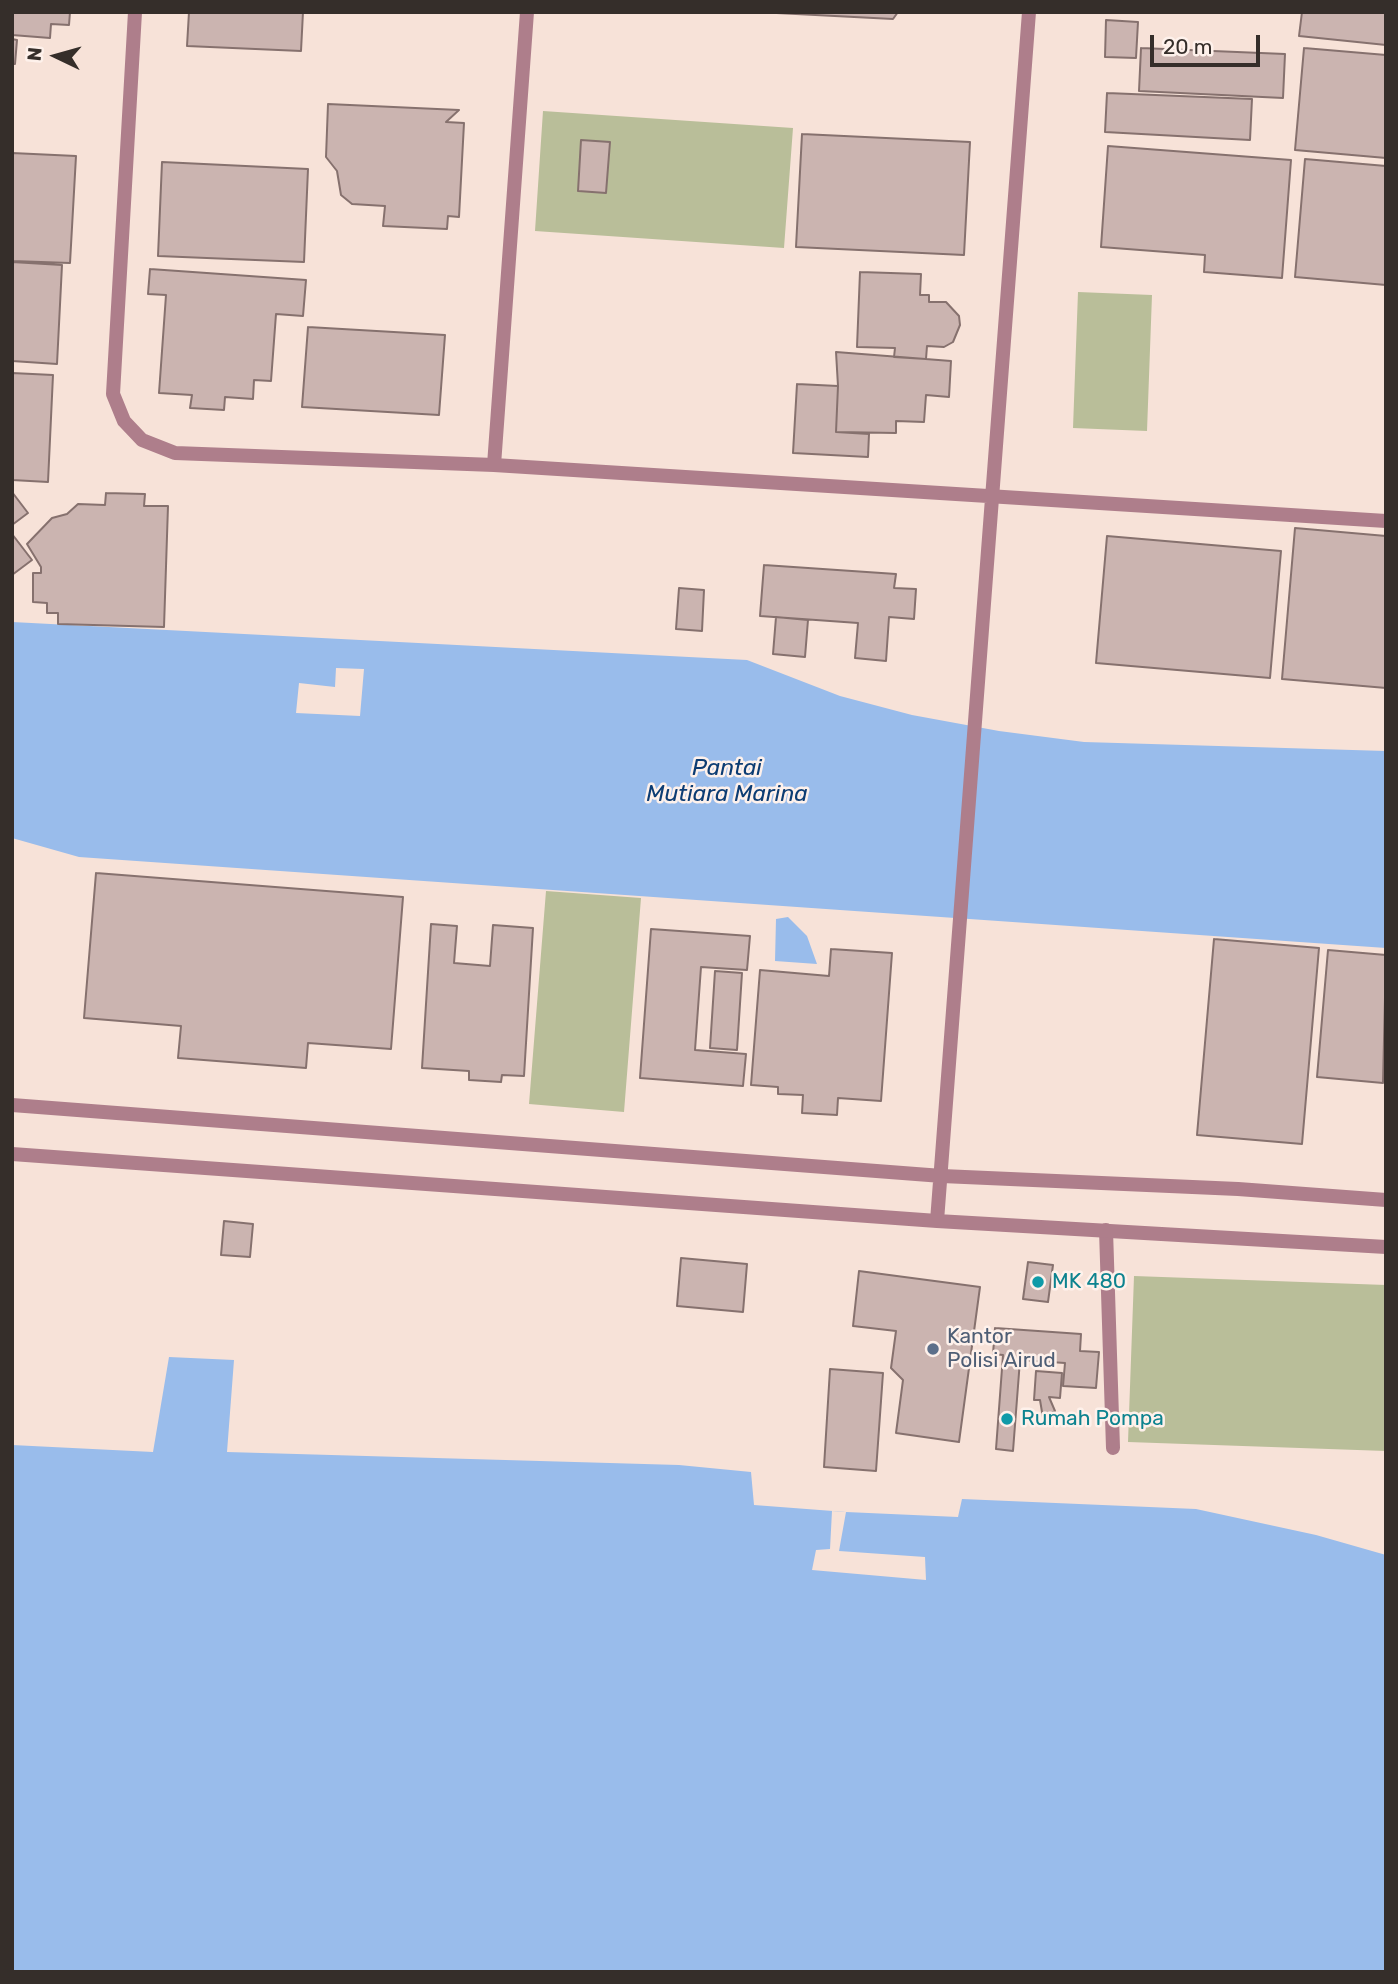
<!DOCTYPE html>
<html>
<head>
<meta charset="utf-8">
<style>
	body { margin:0 }
	#map { position:relative; width:1398px; height:1984px; overflow:hidden; background:#f7e2d8; font-family:Rubik,sans-serif }
	canvas { display:block }
	.frame { position:absolute; inset:0; border:14px solid #352e2a; pointer-events:none }
	.north { position:absolute; left:21px; top:21px; width:70px; height:70px; -webkit-text-stroke:5px #fef1eb; paint-order:stroke; rotate:275deg; font-size:19px; font-weight:700; line-height:28px; text-align:center; color:#352e2a }
	.north::after { content:''; display:block; margin:auto; width:24px; height:32px; background:#352e2a; clip-path:polygon(50% 0,100% 100%,50% 72%,0 100%) }
	.scale { position:absolute; left:1150px; top:35px; width:110px; height:32px; box-sizing:border-box; border:4px solid #352e2a; border-top:0; padding-left:9px; font-size:21px; line-height:24px; white-space:nowrap; color:#352e2a; -webkit-text-stroke:5px #fef1eb; paint-order:stroke }
</style>
</head>
<body>
<div id="map">
<canvas width="1398" height="1984"></canvas>
<div class="frame"></div>
<div class="north">N</div>
<div class="scale">20 m</div>
</div>
<script>
const context = document.querySelector('canvas').getContext('2d');
context.lineJoin = 'round';
function fillPath(path, color) {
  context.fillStyle = color;
  context.fill(path, 'evenodd');
}
function toPath(rows) {
  const path = new Path2D();
  for (const r of rows) {
    path.moveTo(r[0], r[1]);
    for (let i = 2; i < r.length; i += 2) path.lineTo(r[i], r[i + 1]);
  }
  return path;
}
function strokePath(path, color, width, dash) {
  context.strokeStyle = color;
  context.lineWidth = width;
  context.lineCap = dash ? 'butt' : 'round';
  context.setLineDash(dash || []);
  context.stroke(path);
}
function write(font, color, halo, rows, align = 'center') {
  context.font = font + ' Rubik,sans-serif';
  context.lineWidth = 5;
  context.setLineDash([]);
  context.textBaseline = 'middle';
  context.strokeStyle = halo;
  context.fillStyle = color;
  for (const [text, x, y, turn = 0] of rows) {
    context.save();
    context.translate(x, y);
    context.rotate((+turn || 0) * Math.PI / 180);
    context.textAlign = isNaN(turn) ? turn : align;
    if (halo) context.strokeText(text, 0, 0);
    context.fillText(text, 0, 0);
    context.restore();
  }
}
fillPath(toPath([
	[543,111,793,128,784,248,535,231],
	[1078,292,1152,295,1147,431,1073,428],
	[546,891,641,898,624,1112,529,1104],
	[1134,1276,1386,1285,1386,1451,1128,1442]
]), '#b9be99');
fillPath(toPath([
	[12,622,747,660,840,696,912,715,999,731,1084,742,1386,751,1386,948,79,857,12,838],
	[788,917,807,936,817,964,775,961,776,919],
	[169,1357,234,1360,227,1452,679,1465,751,1472,754,1505,846,1512,958,1517,962,1499,1196,1509,1316,1535,1386,1555,1386,1972,12,1972,12,1445,153,1452]
]), '#99bceb');
fillPath(toPath([
	[336,668,364,669,360,716,296,713,299,683,335,687],
	[832,1511,846,1512,839,1551,925,1557,926,1580,812,1570,816,1550,830,1549]
]), '#f7e2d8');
const building = toPath([
	[12,12,70,12,69,25,51,24,50,38,12,35,12,12],
	[189,12,303,12,301,51,187,46,189,12],
	[757,12,898,12,893,19,757,12],
	[1302,12,1386,12,1386,45,1299,36,1302,12],
	[1106,20,1138,22,1136,58,1105,57,1106,20],
	[12,39,17,40,15,64,12,64,12,39],
	[1141,48,1285,54,1283,98,1139,91,1141,48],
	[1304,48,1386,55,1386,158,1295,150,1304,48],
	[1107,93,1252,99,1250,140,1105,132,1107,93],
	[328,104,459,110,446,122,464,123,459,217,448,216,447,229,383,226,385,206,352,204,341,195,337,171,326,157,328,104],
	[802,134,970,142,964,255,796,247,802,134],
	[581,140,610,142,606,193,578,191,581,140],
	[1108,146,1291,160,1282,278,1204,272,1205,255,1101,247,1108,146],
	[12,153,76,156,70,263,12,261,12,153],
	[1305,159,1386,166,1386,285,1295,277,1305,159],
	[162,162,308,169,304,262,158,256,162,162],
	[12,262,62,265,57,364,12,361,12,262],
	[150,269,306,280,303,316,276,314,271,381,254,380,253,399,225,397,224,410,190,408,192,395,159,393,166,295,148,294,150,269],
	[860,272,921,274,920,295,929,295,929,302,946,302,959,316,960,325,953,342,944,347,927,346,926,359,894,357,895,348,857,347,860,272],
	[308,327,445,335,439,415,302,407,308,327],
	[836,352,951,361,949,397,926,395,924,422,896,421,896,433,836,432,838,386,836,352],
	[12,373,53,375,48,482,12,480,12,373],
	[797,384,838,386,836,432,869,434,868,457,793,453,797,384],
	[12,492,28,513,12,525,12,492],
	[106,493,145,494,144,506,168,506,164,627,58,624,58,613,47,613,47,603,33,602,33,573,41,573,41,567,27,544,52,518,67,514,78,504,105,505,106,493],
	[1295,528,1386,536,1386,688,1282,679,1295,528],
	[12,534,32,560,12,575,12,534],
	[1107,536,1281,551,1270,678,1096,663,1107,536],
	[764,565,896,574,894,588,916,589,914,619,889,617,886,661,855,658,858,623,760,616,764,565],
	[679,588,704,590,702,631,676,629,679,588],
	[776,617,808,620,805,657,773,654,776,617],
	[96,873,403,897,391,1049,308,1043,306,1068,178,1058,181,1026,84,1018,96,873],
	[431,924,457,926,454,963,490,966,493,925,533,928,524,1076,502,1075,501,1082,469,1080,469,1071,422,1068,431,924],
	[651,929,750,936,747,970,701,967,695,1050,746,1054,743,1086,640,1078,651,929],
	[1214,939,1319,948,1302,1144,1197,1135,1214,939],
	[831,949,892,953,881,1101,838,1098,837,1115,802,1113,803,1095,778,1094,778,1087,751,1085,760,970,829,976,831,949],
	[1328,950,1386,955,1383,1083,1317,1077,1328,950],
	[715,971,742,973,737,1050,710,1048,715,971],
	[224,1221,253,1224,250,1257,221,1255,224,1221],
	[681,1258,747,1264,743,1312,677,1306,681,1258],
	[1028,1262,1053,1265,1048,1302,1023,1299,1028,1262],
	[859,1271,980,1287,959,1442,896,1433,903,1380,891,1368,896,1331,853,1326,859,1271],
	[995,1328,1081,1334,1080,1351,1099,1352,1096,1388,1063,1386,1065,1363,1020,1360,1013,1451,996,1449,1003,1355,993,1354,995,1328],
	[830,1369,883,1373,876,1471,824,1467,830,1369],
	[1036,1371,1062,1373,1060,1398,1049,1397,1055,1411,1043,1418,1040,1400,1034,1400,1036,1371]
]);
fillPath(building, '#cbb4b0');
strokePath(building, '#86716e', 2);
strokePath(toPath([
	[1106,1230,1113,1448]
]), '#ae7e8b', 14);
strokePath(toPath([
	[135,12,113,394,124,421,142,440,175,453,494,465,1386,521],
	[494,465,527,12],
	[12,1105,942,1176,1238,1189,1386,1200],
	[12,1154,937,1221,1386,1247],
	[937,1221,1029,12]
]), '#ae7e8b', 14);
for (const [x, y, r, color] of [
	[1038,1282,7,"#0f9aa8"],
	[933,1349,7,"#5c6f8a"],
	[1007,1419,7,"#0f9aa8"]
]) {
  const dot = new Path2D();
  dot.arc(x, y, r, 0, 2 * Math.PI);
  context.fillStyle = color;
  context.fill(dot);
  strokePath(dot, '#fef1eb', 2.5);
}
write('21px', '#0d838f', '#fef1eb', [
	["MK 480",1052,1282],
	["Rumah Pompa",1021,1419]
], 'left');
write('21px', '#4e5e75', '#fef1eb', [
	["Kantor",947,1337],
	["Polisi Airud",947,1361]
], 'left');
write('italic 23px', '#0c3c73', '#fef1eb', [
	["Pantai",727,768],
	["Mutiara Marina",727,794]
]);
</script>
</body>
</html>
